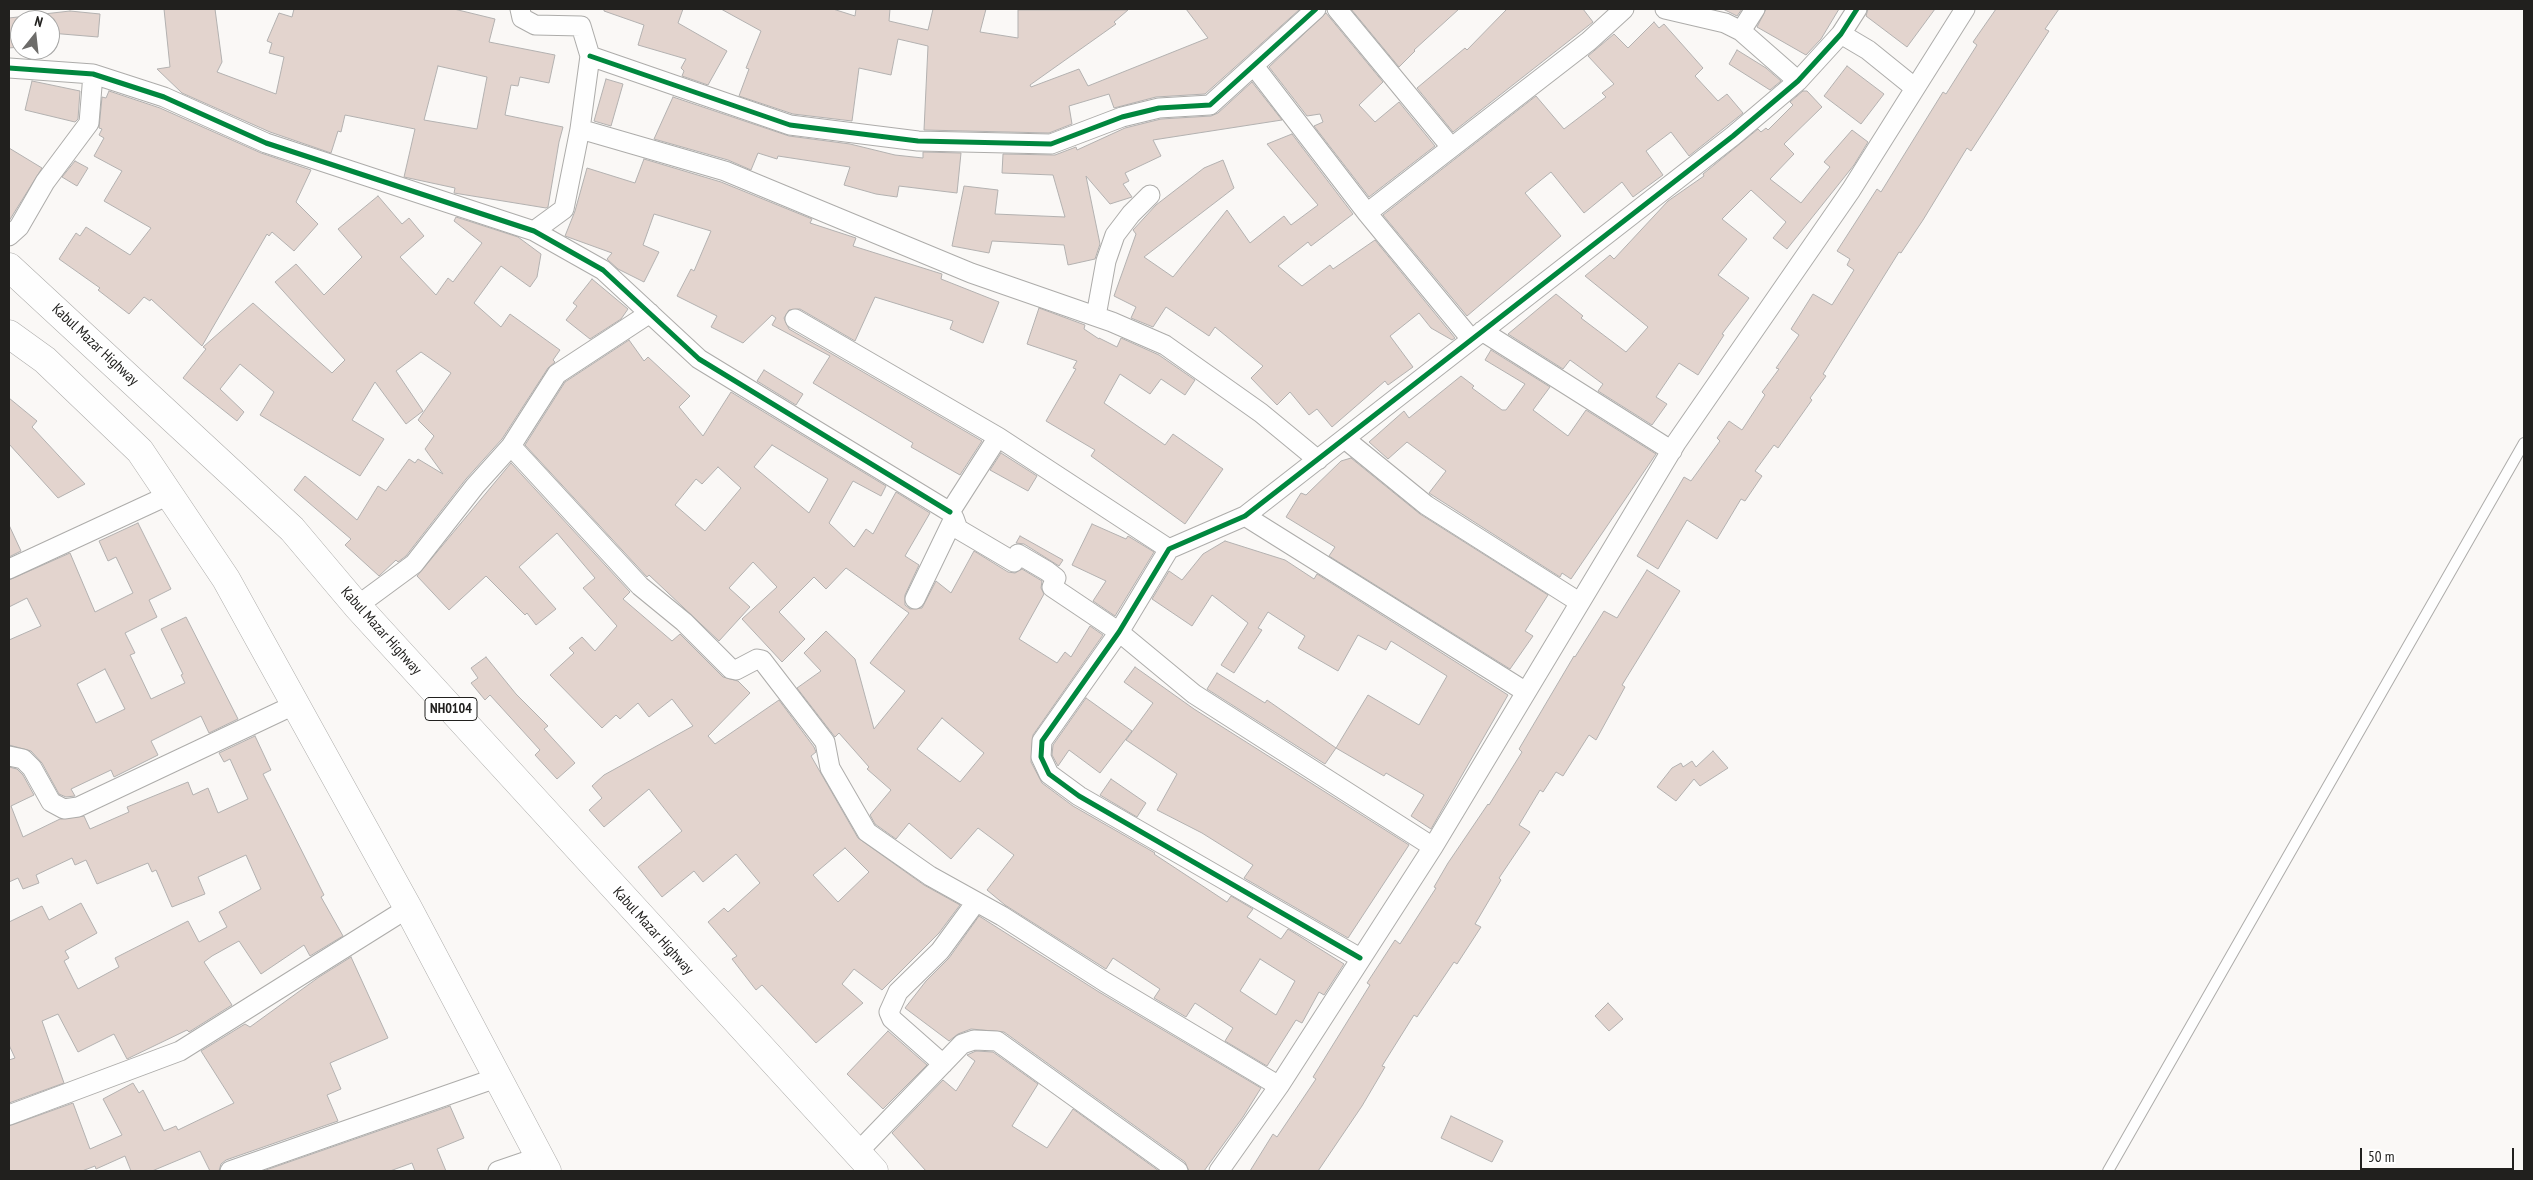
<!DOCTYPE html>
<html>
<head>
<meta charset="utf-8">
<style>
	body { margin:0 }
	#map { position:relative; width:2533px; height:1180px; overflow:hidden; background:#faf8f6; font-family:"PT Sans Narrow",sans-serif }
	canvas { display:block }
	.frame { position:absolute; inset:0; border:10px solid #21201e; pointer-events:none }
	.north { position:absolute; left:10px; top:10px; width:50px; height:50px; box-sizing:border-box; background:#fff; border:1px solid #a6a6a5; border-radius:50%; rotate:16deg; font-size:14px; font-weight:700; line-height:20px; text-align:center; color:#21201e }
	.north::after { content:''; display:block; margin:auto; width:18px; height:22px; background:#6d6c6a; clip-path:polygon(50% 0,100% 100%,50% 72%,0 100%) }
	.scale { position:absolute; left:2360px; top:1148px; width:154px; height:22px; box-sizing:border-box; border:2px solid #21201e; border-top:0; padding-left:6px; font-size:15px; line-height:18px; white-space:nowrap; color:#21201e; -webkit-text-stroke:4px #fff; paint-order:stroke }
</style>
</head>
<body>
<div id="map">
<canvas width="2533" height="1180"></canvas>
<div class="frame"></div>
<div class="north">N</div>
<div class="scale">50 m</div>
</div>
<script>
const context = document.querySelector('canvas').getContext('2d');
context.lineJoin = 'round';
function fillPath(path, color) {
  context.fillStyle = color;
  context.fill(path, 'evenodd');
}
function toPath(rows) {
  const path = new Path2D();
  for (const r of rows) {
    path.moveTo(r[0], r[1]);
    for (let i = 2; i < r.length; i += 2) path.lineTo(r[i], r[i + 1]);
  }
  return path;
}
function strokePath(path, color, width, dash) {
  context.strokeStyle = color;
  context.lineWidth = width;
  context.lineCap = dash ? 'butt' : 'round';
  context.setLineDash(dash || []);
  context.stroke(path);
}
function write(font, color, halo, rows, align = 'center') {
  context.font = font + ' "PT Sans Narrow",sans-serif';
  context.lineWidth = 4;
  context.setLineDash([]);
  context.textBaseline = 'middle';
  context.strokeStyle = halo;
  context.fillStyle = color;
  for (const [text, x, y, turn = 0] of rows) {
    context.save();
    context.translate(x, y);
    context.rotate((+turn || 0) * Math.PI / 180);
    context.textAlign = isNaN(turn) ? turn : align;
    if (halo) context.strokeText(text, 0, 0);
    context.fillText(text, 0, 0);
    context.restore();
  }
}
const building = toPath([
	[164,9,215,9,222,62,217,72,276,94,284,57,269,53,272,43,267,41,279,13,292,17,294,9,454,9,495,19,489,42,555,55,549,83,520,77,518,86,511,85,505,115,563,127,559,142,548,207,546,208,454,193,455,188,404,177,415,129,345,115,341,132,338,131,331,153,270,132,182,93,157,69,170,67,164,9],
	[438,66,487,77,477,129,424,120,438,66],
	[604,9,683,9,678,23,727,51,708,85,682,76,684,71,681,68,686,59,638,45,644,25,604,11,604,9],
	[721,9,833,9,855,16,856,9,890,9,889,21,928,30,933,9,986,9,980,32,1018,38,1018,10,1128,10,1114,22,1116,24,1030,85,1031,87,1079,69,1088,86,1208,38,1186,9,1300,9,1205,94,1156,97,1114,108,1109,94,1069,106,1072,124,1049,133,924,130,928,46,898,39,891,75,859,68,852,121,793,114,739,96,749,69,746,68,761,31,721,9],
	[1351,9,1459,9,1414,50,1415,51,1399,67,1351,9],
	[1507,9,1583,9,1593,22,1453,132,1417,88,1465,48,1467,50,1507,9],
	[1723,9,1742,9,1737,16,1723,9],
	[1766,9,1839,9,1821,39,1806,55,1757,27,1766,9],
	[1868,9,1935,9,1907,47,1866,16,1868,9],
	[1996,9,2059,9,2045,29,2049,31,1971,151,1967,148,1923,220,1901,253,1899,252,1823,374,1826,376,1810,398,1812,400,1778,448,1774,445,1755,471,1762,476,1745,501,1741,499,1717,539,1687,520,1658,569,1637,556,1684,477,1691,481,1720,441,1717,438,1729,421,1742,430,1765,395,1762,392,1779,369,1776,368,1799,335,1791,329,1813,294,1832,305,1854,270,1847,265,1850,259,1837,251,1877,189,1881,192,1943,92,1946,94,1977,45,1973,42,1996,9],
	[70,11,100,14,98,37,50,33,50,20,20,20,20,47,9,48,9,18,70,11],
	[1326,13,1383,82,1359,105,1375,122,1399,102,1435,146,1369,197,1314,126,1323,122,1320,114,1307,116,1269,67,1326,13],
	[1654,22,1659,28,1664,24,1703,68,1695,76,1718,101,1727,94,1743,113,1689,156,1671,132,1646,151,1663,175,1633,197,1622,182,1584,213,1551,172,1525,193,1561,236,1467,316,1383,215,1536,96,1564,129,1606,97,1602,93,1614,84,1588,56,1614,34,1628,48,1654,22],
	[1737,50,1766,68,1781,81,1770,90,1729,64,1737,50],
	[1847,66,1884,94,1861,124,1824,96,1847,66],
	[606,79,623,84,611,126,594,121,606,79],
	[32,81,80,91,78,119,75,122,25,110,32,81],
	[1252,82,1282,120,1153,140,1161,156,1125,173,1129,181,1123,184,1132,197,1110,204,1086,176,1100,244,1095,259,1068,265,1064,245,992,241,989,253,952,246,964,186,998,190,995,214,1065,217,1053,175,1002,173,1003,154,1055,155,1076,147,1077,150,1125,128,1161,119,1211,116,1218,113,1252,82],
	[109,91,160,108,261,153,311,170,296,202,318,224,294,251,272,232,269,236,267,234,202,346,151,299,150,301,144,297,129,314,98,290,100,288,59,259,76,233,80,236,86,227,130,255,151,228,104,201,122,171,94,156,104,138,99,135,102,129,99,128,102,97,106,98,109,91],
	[1803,91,1807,91,1822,107,1784,144,1794,154,1770,179,1801,203,1830,167,1824,162,1852,130,1868,142,1854,165,1787,249,1773,238,1786,222,1751,190,1722,219,1747,239,1718,275,1749,298,1722,334,1724,335,1698,375,1679,363,1656,397,1667,404,1652,425,1598,391,1603,384,1570,360,1563,369,1508,334,1556,294,1583,316,1581,318,1626,352,1648,327,1585,276,1610,255,1614,259,1668,201,1704,176,1703,174,1758,129,1761,132,1766,128,1768,130,1793,105,1790,102,1803,91],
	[673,97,789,136,850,144,895,155,923,158,923,152,961,153,957,193,899,186,897,197,876,194,844,185,850,167,778,156,777,159,758,153,751,170,728,160,654,139,673,97],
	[1292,134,1353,214,1311,246,1308,242,1278,266,1302,286,1330,265,1333,269,1375,240,1455,338,1452,340,1431,328,1419,313,1390,336,1413,367,1388,385,1385,381,1332,427,1317,409,1309,415,1290,392,1277,405,1251,378,1263,366,1215,327,1209,336,1166,307,1153,327,1131,318,1136,307,1114,296,1136,234,1133,230,1156,205,1204,168,1223,160,1234,188,1144,257,1173,277,1227,210,1250,243,1284,216,1291,225,1318,205,1267,144,1292,134],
	[9,148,42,168,9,221,9,148],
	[644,159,721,182,812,219,810,223,856,238,853,246,942,274,941,279,999,302,983,343,950,329,953,321,875,297,855,341,800,309,789,310,784,318,789,329,982,441,960,475,911,447,913,443,813,383,830,356,772,325,776,318,772,315,743,343,711,327,717,316,677,296,691,269,694,271,711,231,654,214,643,245,659,252,644,282,618,269,607,259,612,253,565,236,575,211,587,168,635,183,644,159],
	[75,161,88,168,77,186,62,177,75,161],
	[378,196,402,224,409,218,424,236,400,257,436,295,448,278,453,282,482,243,454,221,456,217,518,237,541,254,537,277,530,287,501,266,474,303,501,327,510,314,560,350,553,360,555,362,548,368,502,439,466,479,406,556,398,562,396,560,379,576,345,545,351,539,294,490,305,476,357,520,378,486,386,491,409,459,415,463,418,459,443,474,425,449,434,436,418,420,451,373,421,352,396,371,423,411,406,424,375,382,352,420,384,439,360,476,260,415,274,392,240,364,220,389,244,412,237,421,183,378,206,349,203,347,253,303,332,373,345,360,275,282,296,264,324,295,362,257,338,229,378,196],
	[592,279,628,309,621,319,590,339,566,320,577,306,573,303,592,279],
	[1039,308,1085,325,1084,329,1099,339,1099,338,1117,347,1121,338,1159,355,1195,380,1185,395,1161,379,1150,394,1120,374,1104,403,1165,445,1173,434,1223,469,1185,524,1091,456,1095,450,1046,421,1076,369,1073,368,1077,361,1027,344,1039,308],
	[629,340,644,361,648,357,690,396,679,407,703,436,731,392,886,486,881,496,853,481,829,523,854,547,866,529,873,534,896,492,930,513,905,556,919,565,905,595,905,605,910,609,922,608,936,581,951,593,974,551,1008,572,1015,573,1022,569,1042,581,1041,588,1044,594,1019,639,1057,663,1065,652,1071,657,1090,626,1103,635,1033,735,1031,762,1042,783,1073,806,1155,853,1154,854,1227,902,1231,896,1253,909,1247,917,1281,939,1288,929,1344,964,1324,995,1319,992,1302,1023,1296,1020,1267,1066,1225,1041,1233,1028,1195,1003,1186,1017,1154,998,1160,989,1113,958,1106,969,1005,905,987,890,1014,855,978,828,951,859,909,823,896,839,875,824,870,815,891,790,867,769,869,767,839,733,835,737,797,688,821,671,804,653,826,631,855,659,874,729,905,691,870,663,909,613,846,568,826,589,814,577,779,612,805,639,782,662,742,619,777,587,753,562,729,588,750,607,719,641,649,575,647,577,525,445,565,382,629,340],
	[772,445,828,479,809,513,754,467,772,445],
	[718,467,741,488,705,531,675,505,696,479,702,484,718,467],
	[942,718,984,753,960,782,917,749,942,718],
	[1260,959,1295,981,1276,1015,1240,991,1260,959],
	[1491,350,1550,387,1533,410,1568,436,1586,410,1656,454,1571,579,1562,573,1560,577,1429,493,1446,471,1407,442,1388,459,1369,442,1404,411,1409,418,1461,376,1474,386,1472,388,1502,410,1506,410,1525,384,1485,360,1491,350],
	[764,370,803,394,796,405,757,381,764,370],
	[9,398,37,421,32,427,85,484,58,498,9,444,9,398],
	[1001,453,1037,476,1028,491,990,470,1001,453],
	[1351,458,1420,514,1548,595,1525,631,1533,636,1510,669,1329,556,1335,547,1286,517,1301,493,1306,495,1341,461,1351,458],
	[511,463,630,592,623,599,672,641,680,634,723,677,738,681,750,693,708,736,715,744,779,700,814,747,816,752,811,756,858,838,924,885,960,905,939,933,882,990,854,969,842,984,863,1003,816,1043,762,985,756,990,732,959,737,956,708,922,724,908,728,912,760,883,736,854,703,882,694,871,662,897,638,867,682,831,649,789,604,827,589,810,602,798,592,786,604,775,693,726,672,699,649,717,638,703,620,719,616,715,602,728,550,675,574,653,569,648,582,637,595,651,617,626,583,588,595,578,557,533,519,567,556,609,536,625,527,613,525,615,486,576,449,610,417,576,511,463],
	[845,848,869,872,838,902,813,875,845,848],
	[138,523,171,589,149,600,157,617,125,633,135,653,130,655,151,699,185,683,181,675,183,674,161,629,186,617,238,719,209,733,201,716,151,741,158,755,114,777,111,770,71,789,75,796,66,797,59,794,42,763,31,751,9,745,9,640,41,626,27,598,9,607,9,580,70,553,95,612,133,593,116,557,108,561,99,541,138,523],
	[105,669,125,709,96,723,77,684,105,669],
	[1092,524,1126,539,1128,536,1154,552,1115,616,1093,601,1106,581,1072,565,1092,524],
	[9,525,21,551,9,557,9,525],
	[1020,536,1063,560,1059,566,1024,544,1016,543,1020,536],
	[1225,541,1285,560,1314,579,1317,574,1508,695,1431,829,1411,816,1424,795,1386,773,1384,776,1336,748,1368,695,1419,725,1447,676,1391,641,1386,650,1358,635,1338,671,1298,648,1305,636,1268,612,1258,628,1262,630,1234,673,1221,665,1248,623,1212,595,1192,626,1152,599,1169,571,1182,580,1203,554,1225,541],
	[1647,570,1680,591,1622,685,1625,687,1596,740,1589,735,1563,776,1556,772,1543,792,1540,790,1519,825,1530,832,1499,878,1501,880,1475,924,1481,927,1457,964,1454,962,1417,1017,1414,1015,1382,1066,1385,1067,1362,1106,1318,1171,1250,1171,1273,1134,1277,1137,1316,1079,1313,1077,1370,985,1367,983,1395,940,1400,944,1436,888,1434,887,1448,863,1488,804,1489,805,1522,752,1519,749,1574,656,1575,657,1604,611,1617,618,1647,570],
	[486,657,516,694,548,726,544,729,575,763,557,779,535,755,540,750,490,695,485,700,471,683,478,678,471,668,486,657],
	[1135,667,1194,709,1409,845,1348,938,1244,878,1253,865,1202,833,1157,810,1177,774,1126,740,1153,703,1124,682,1135,667],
	[1217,673,1265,703,1267,700,1336,748,1325,764,1207,689,1217,673],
	[1086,698,1132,731,1100,773,1069,750,1058,766,1052,755,1053,745,1086,698],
	[255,736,271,770,263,774,324,895,321,897,343,936,310,956,304,945,261,974,239,941,212,956,204,962,232,1005,189,1032,187,1030,127,1059,114,1034,78,1052,58,1014,42,1021,64,1083,9,1103,9,1060,15,1058,9,1045,9,922,42,906,49,920,81,903,97,933,65,951,69,958,64,961,78,989,119,967,115,958,188,921,199,942,227,927,219,912,261,889,246,855,198,877,205,894,172,907,156,870,152,872,148,863,97,884,86,860,75,865,72,858,36,875,39,883,23,889,18,878,9,882,9,767,17,769,23,775,34,795,11,806,23,837,60,819,84,816,90,829,129,812,127,807,188,782,193,795,208,788,218,813,248,799,230,759,224,762,219,753,255,736],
	[1713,751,1728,768,1700,786,1694,779,1676,801,1657,787,1672,768,1681,763,1683,767,1692,761,1696,767,1713,751],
	[1111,779,1146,803,1137,817,1100,795,1111,779],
	[979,916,1099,992,1261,1088,1243,1117,1204,1171,1189,1171,1185,1162,1004,1032,971,1029,958,1034,949,1041,905,1008,926,981,949,958,979,916],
	[351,957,388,1038,330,1063,341,1089,327,1095,338,1121,226,1160,221,1164,219,1171,210,1171,200,1151,152,1171,131,1171,125,1156,96,1169,95,1166,82,1171,9,1171,9,1126,73,1103,90,1149,122,1135,103,1099,133,1083,139,1093,143,1090,164,1131,176,1126,178,1130,234,1103,201,1051,245,1024,250,1027,319,977,351,957],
	[1608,1003,1623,1019,1609,1031,1595,1016,1608,1003],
	[888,1031,927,1065,883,1109,847,1074,888,1031],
	[976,1051,993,1052,1038,1084,1012,1126,1047,1148,1073,1109,1159,1171,926,1171,892,1133,943,1080,956,1091,975,1061,967,1055,976,1051],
	[450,1106,464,1138,437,1149,446,1171,415,1171,412,1163,390,1171,263,1171,450,1106],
	[1451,1116,1503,1141,1492,1162,1441,1138,1451,1116]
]);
fillPath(building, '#e3d4ce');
strokePath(building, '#b3b1b0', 1);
const lane = toPath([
	[2108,1171,2524,443]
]);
const street = toPath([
	[520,9,522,18,535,25,581,26,590,56,580,129,564,209,534,231],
	[1337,9,1451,147],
	[1665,9,1725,23,1741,31,1798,81],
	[1741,31,1755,9],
	[1841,34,1868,50,1915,88],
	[590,56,790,125,918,141,1051,144,1122,117,1159,108,1210,105,1316,9],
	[1254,66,1367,213,1471,339],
	[9,68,93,74,164,97,266,143,534,231,603,270,699,359,950,512],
	[580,129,725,171,971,273,1112,322,1165,345,1261,413,1318,460],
	[1367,213,1589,41,1624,9],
	[9,236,19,227,45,182,89,123,93,74],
	[1096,316,1106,261,1115,235,1131,214,1150,195],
	[795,319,998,437,1169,549],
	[1482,331,1672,451],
	[1345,439,1426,505,1579,602],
	[511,446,640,586,684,622,731,669,736,670,757,659,762,660,825,742,830,768,867,832,930,876,1002,916,1105,982,1279,1086],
	[1245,516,1526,692],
	[954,518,958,529,1014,562,1018,554,1047,571,1056,578,1052,587,1119,632,1194,694,1433,847],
	[9,569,169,495],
	[915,599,954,518,950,512,998,437],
	[357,606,414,564,475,486,511,446,557,374,650,313],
	[9,756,23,759,32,768,51,802,64,809,78,807,294,705],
	[1360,958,1079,796,1049,774,1041,757,1042,741,1119,632,1169,549,1245,516,1733,136,1798,81,1841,34,1857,9],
	[943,1064,892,1019,889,1012,898,992,940,951,976,902],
	[9,1115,180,1051,408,908],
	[857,1153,962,1044,974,1040,997,1041,1178,1171],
	[230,1171,496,1078],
	[498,1171,539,1157],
	[1219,1171,1279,1086,1433,847,1676,443,1851,190,1965,9]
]);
const highway = toPath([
	[9,267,292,529,357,606,874,1171],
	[9,334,45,360,140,451,226,579,408,908,547,1171]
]);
strokePath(lane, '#adacaa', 12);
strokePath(street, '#adacaa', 21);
strokePath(highway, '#adacaa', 29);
strokePath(lane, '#fefefe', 10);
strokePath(street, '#fefefe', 19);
strokePath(highway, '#fefefe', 28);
strokePath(toPath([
	[590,56,790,125,918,141,1051,144,1122,117,1159,108,1210,105,1316,9],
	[9,68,93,74,164,97,266,143,534,231,603,270,699,359,950,512],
	[1360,958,1079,796,1049,774,1041,757,1042,741,1119,632,1169,549,1245,516,1733,136,1798,81,1841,34,1857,9]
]), '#00873e', 5);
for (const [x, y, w] of [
	[451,709,52]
]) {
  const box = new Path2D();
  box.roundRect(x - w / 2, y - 11.5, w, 23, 4);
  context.fillStyle = '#fff';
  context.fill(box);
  strokePath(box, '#21201e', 1);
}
write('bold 14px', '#21201e', null, [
	["NH0104",451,709]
]);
write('15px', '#21201e', '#fff', [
	["Kabul Mazar Highway",95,345,43],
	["Kabul Mazar Highway",381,631,48],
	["Kabul Mazar Highway",653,931,48]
]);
</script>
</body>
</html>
